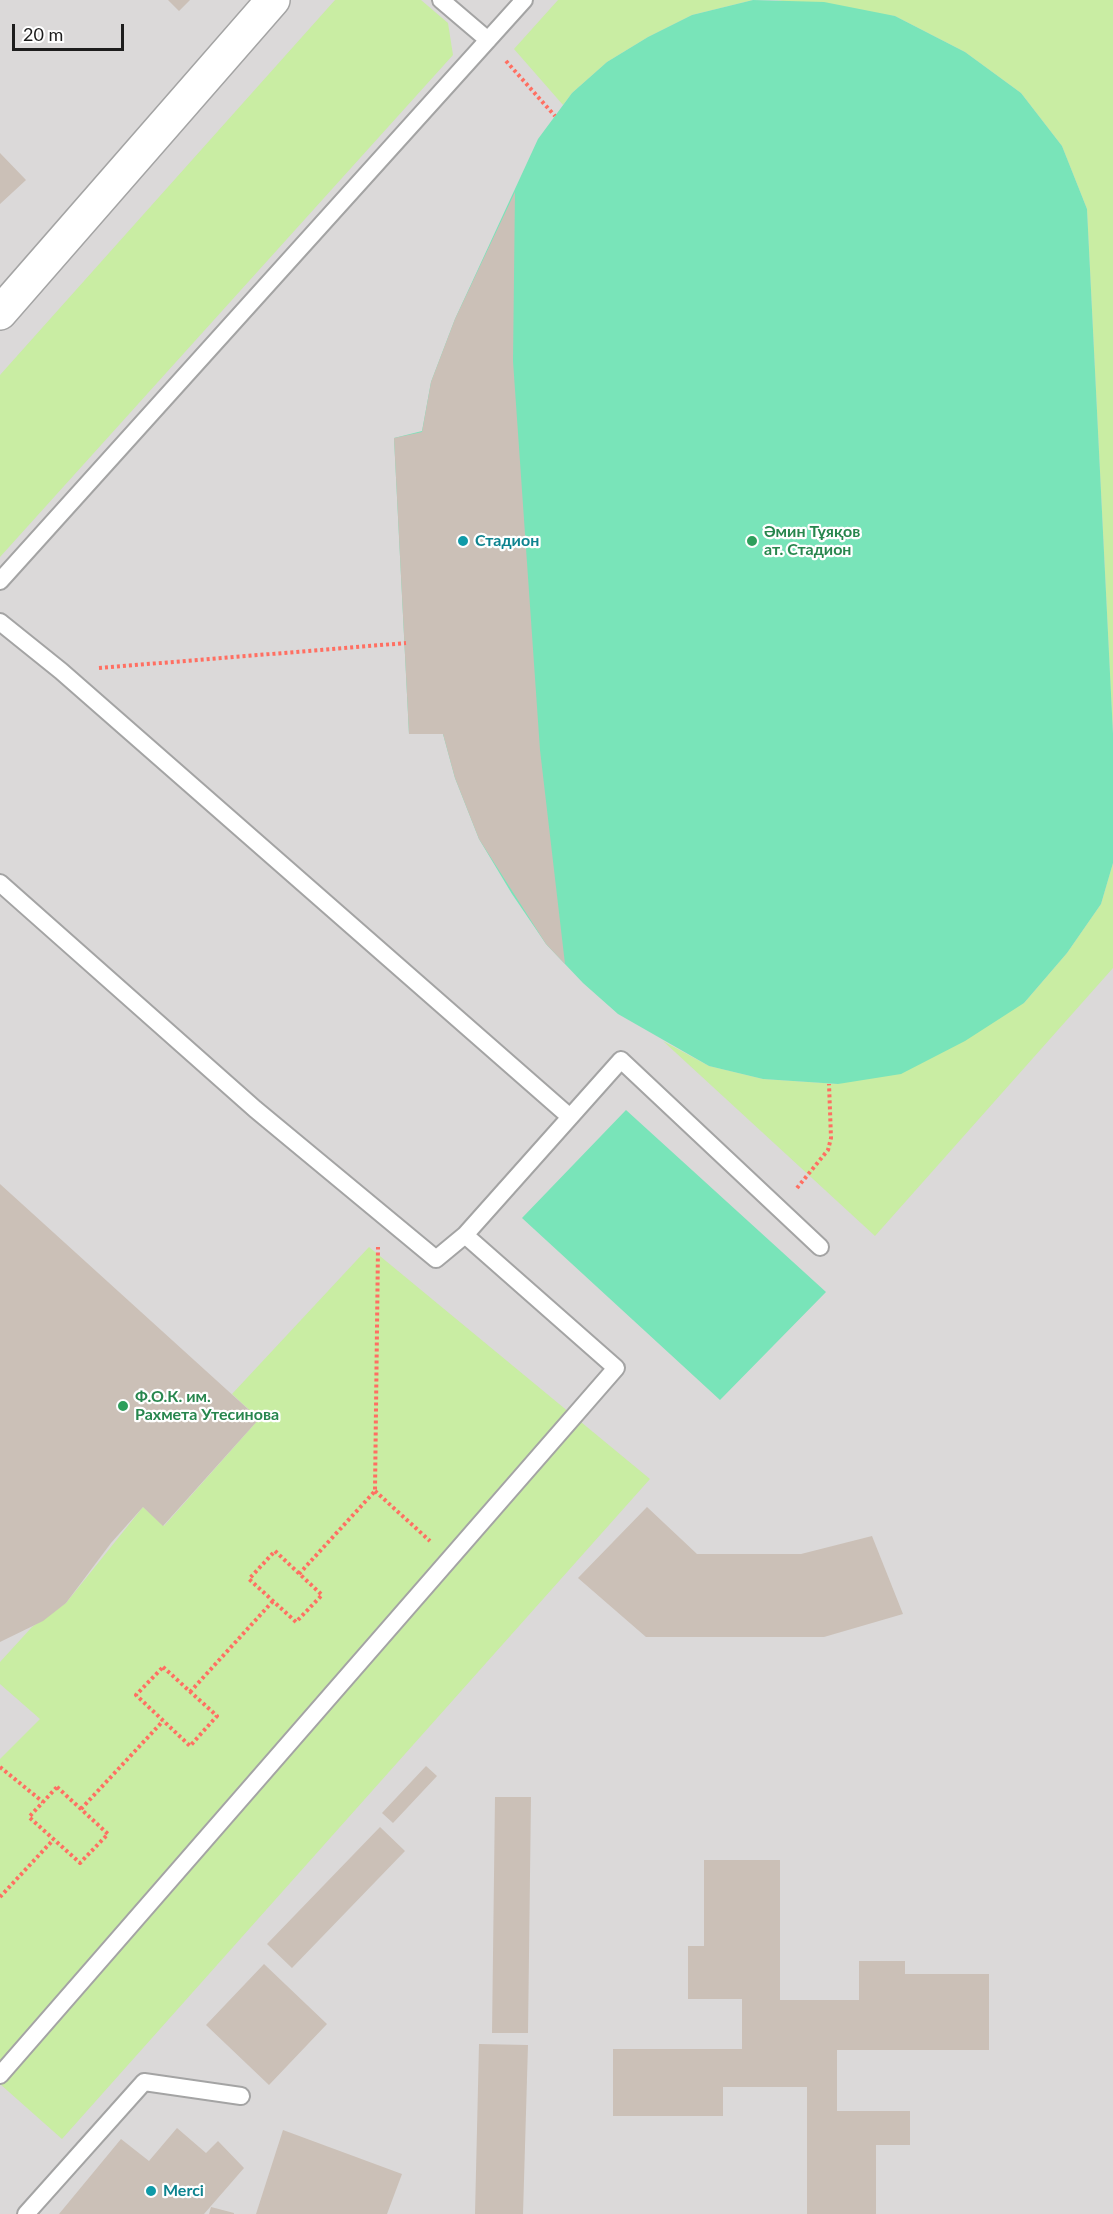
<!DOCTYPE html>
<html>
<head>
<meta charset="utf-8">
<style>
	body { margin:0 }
	#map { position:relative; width:1113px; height:2214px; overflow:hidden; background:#efeae1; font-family:Lato,sans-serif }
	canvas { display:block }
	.scale { position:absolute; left:12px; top:24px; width:112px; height:27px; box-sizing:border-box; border:3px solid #1d1d1d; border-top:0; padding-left:8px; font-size:18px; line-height:21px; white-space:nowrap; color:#1d1d1d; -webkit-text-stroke:4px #fff; paint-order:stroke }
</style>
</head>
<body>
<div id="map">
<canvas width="1113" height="2214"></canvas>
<div class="scale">20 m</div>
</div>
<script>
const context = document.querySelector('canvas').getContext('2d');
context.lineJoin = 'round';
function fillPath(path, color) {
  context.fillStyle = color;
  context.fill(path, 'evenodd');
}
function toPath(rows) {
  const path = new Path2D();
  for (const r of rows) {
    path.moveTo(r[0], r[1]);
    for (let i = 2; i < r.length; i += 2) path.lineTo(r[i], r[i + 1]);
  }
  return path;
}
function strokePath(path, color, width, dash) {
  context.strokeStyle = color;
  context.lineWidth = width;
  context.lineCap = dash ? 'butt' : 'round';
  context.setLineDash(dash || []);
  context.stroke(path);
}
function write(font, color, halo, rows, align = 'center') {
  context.font = font + ' Lato,sans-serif';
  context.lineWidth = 4.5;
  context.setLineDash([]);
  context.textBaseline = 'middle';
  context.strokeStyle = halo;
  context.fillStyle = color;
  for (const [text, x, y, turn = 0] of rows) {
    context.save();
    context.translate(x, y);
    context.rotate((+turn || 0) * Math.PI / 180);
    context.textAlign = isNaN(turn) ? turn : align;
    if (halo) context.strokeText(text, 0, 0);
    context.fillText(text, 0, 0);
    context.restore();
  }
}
fillPath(toPath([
	[0,0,1113,0,1113,2214,0,2214]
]), '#dbd9d9');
fillPath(toPath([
	[335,0,421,0,448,23,453,55,0,557,0,375],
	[558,0,753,0,692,15,648,37,607,62,572,93,563,105,514,49],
	[776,0,1113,0,1113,734,1087,209,1062,146,1021,93,965,52,895,16],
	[1113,863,1113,968,875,1236,663,1041,709,1066,763,1079,838,1084,1024,1003,1067,953,1101,904],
	[369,1247,650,1479,62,2139,0,2084,0,1759,40,1719,0,1684,0,1662,32,1627,66,1603,143,1507,164,1526,259,1419,232,1394]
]), '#c9eda3');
fillPath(toPath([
	[753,0,824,2,895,16,965,52,1021,93,1062,146,1087,209,1113,734,1113,863,1101,904,1067,953,1024,1003,965,1041,901,1074,838,1084,763,1079,709,1066,618,1014,583,983,546,944,512,894,479,839,455,778,443,734,409,734,394,438,422,431,431,382,455,319,538,139,572,93,607,62,648,37,692,15],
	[626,1110,826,1292,720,1400,522,1218]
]), '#79e4b9');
fillPath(toPath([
	[168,0,190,0,179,11],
	[0,153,26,180,0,204],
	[515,192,513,361,540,750,565,964,546,944,479,839,455,778,443,734,409,734,394,438,422,432,431,382,455,319],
	[0,1184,259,1419,163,1526,143,1507,111,1543,66,1603,43,1621,0,1642],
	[647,1507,697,1554,801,1554,872,1536,903,1614,824,1637,646,1637,578,1578],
	[426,1766,437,1776,393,1823,382,1813],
	[495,1797,531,1797,528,2033,492,2033],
	[380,1827,405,1851,292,1968,267,1944],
	[704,1860,780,1860,780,2000,859,2000,859,1961,905,1961,905,1974,989,1974,989,2050,837,2050,837,2111,910,2111,910,2145,876,2145,876,2214,807,2214,807,2087,723,2087,723,2116,613,2116,613,2049,742,2049,742,1999,688,1999,688,1946,704,1946],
	[264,1964,327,2024,269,2085,206,2025],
	[479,2044,528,2045,523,2214,475,2214],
	[177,2128,206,2153,218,2141,244,2168,204,2214,59,2214,121,2139,149,2161],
	[283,2130,402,2174,387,2214,256,2214],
	[211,2207,234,2213,234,2214,209,2214]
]), '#cbc0b7');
const service = toPath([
	[441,0,488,40],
	[0,581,524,0],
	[0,622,61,671,570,1117],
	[0,883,255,1109,436,1259,465,1235],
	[0,2075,616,1368,465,1235,621,1060,820,1247],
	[26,2214,144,2082,241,2096]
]);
const minor = toPath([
	[0,313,273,0]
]);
strokePath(service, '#a4a4a4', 20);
strokePath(minor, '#a4a4a4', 36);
strokePath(toPath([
	[506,61,555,116],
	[99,668,406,643],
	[797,1188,828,1150,831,1138,829,1084],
	[375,1491,430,1541],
	[275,1551,322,1595,296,1622,249,1579,275,1551],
	[299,1574,375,1491,378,1247],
	[163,1667,217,1716,190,1746,136,1695,163,1667],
	[190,1692,273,1601],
	[0,1767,43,1802],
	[57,1787,108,1834,80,1863,29,1817,57,1787],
	[81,1809,163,1721],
	[0,1897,53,1840]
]), '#ff6f62', 4, [3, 3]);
strokePath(service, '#fff', 16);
strokePath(minor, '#fff', 33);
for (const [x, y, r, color] of [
	[463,541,6,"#0f9aa8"],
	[752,541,6,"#2e9e5b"],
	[123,1406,6,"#2e9e5b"],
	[151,2191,6,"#0f9aa8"]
]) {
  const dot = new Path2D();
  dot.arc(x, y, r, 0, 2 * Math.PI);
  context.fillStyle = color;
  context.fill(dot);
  strokePath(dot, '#fff', 2);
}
write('bold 16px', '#27864d', '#fff', [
	["Әмин Тұяқов",764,532],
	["ат. Стадион",764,550],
	["Ф.О.К. им.",135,1397],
	["Рахмета Утесинова",135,1415]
], 'left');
write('bold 16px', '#0d838f', '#fff', [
	["Стадион",475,541],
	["Merci",163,2191]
], 'left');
</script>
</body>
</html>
